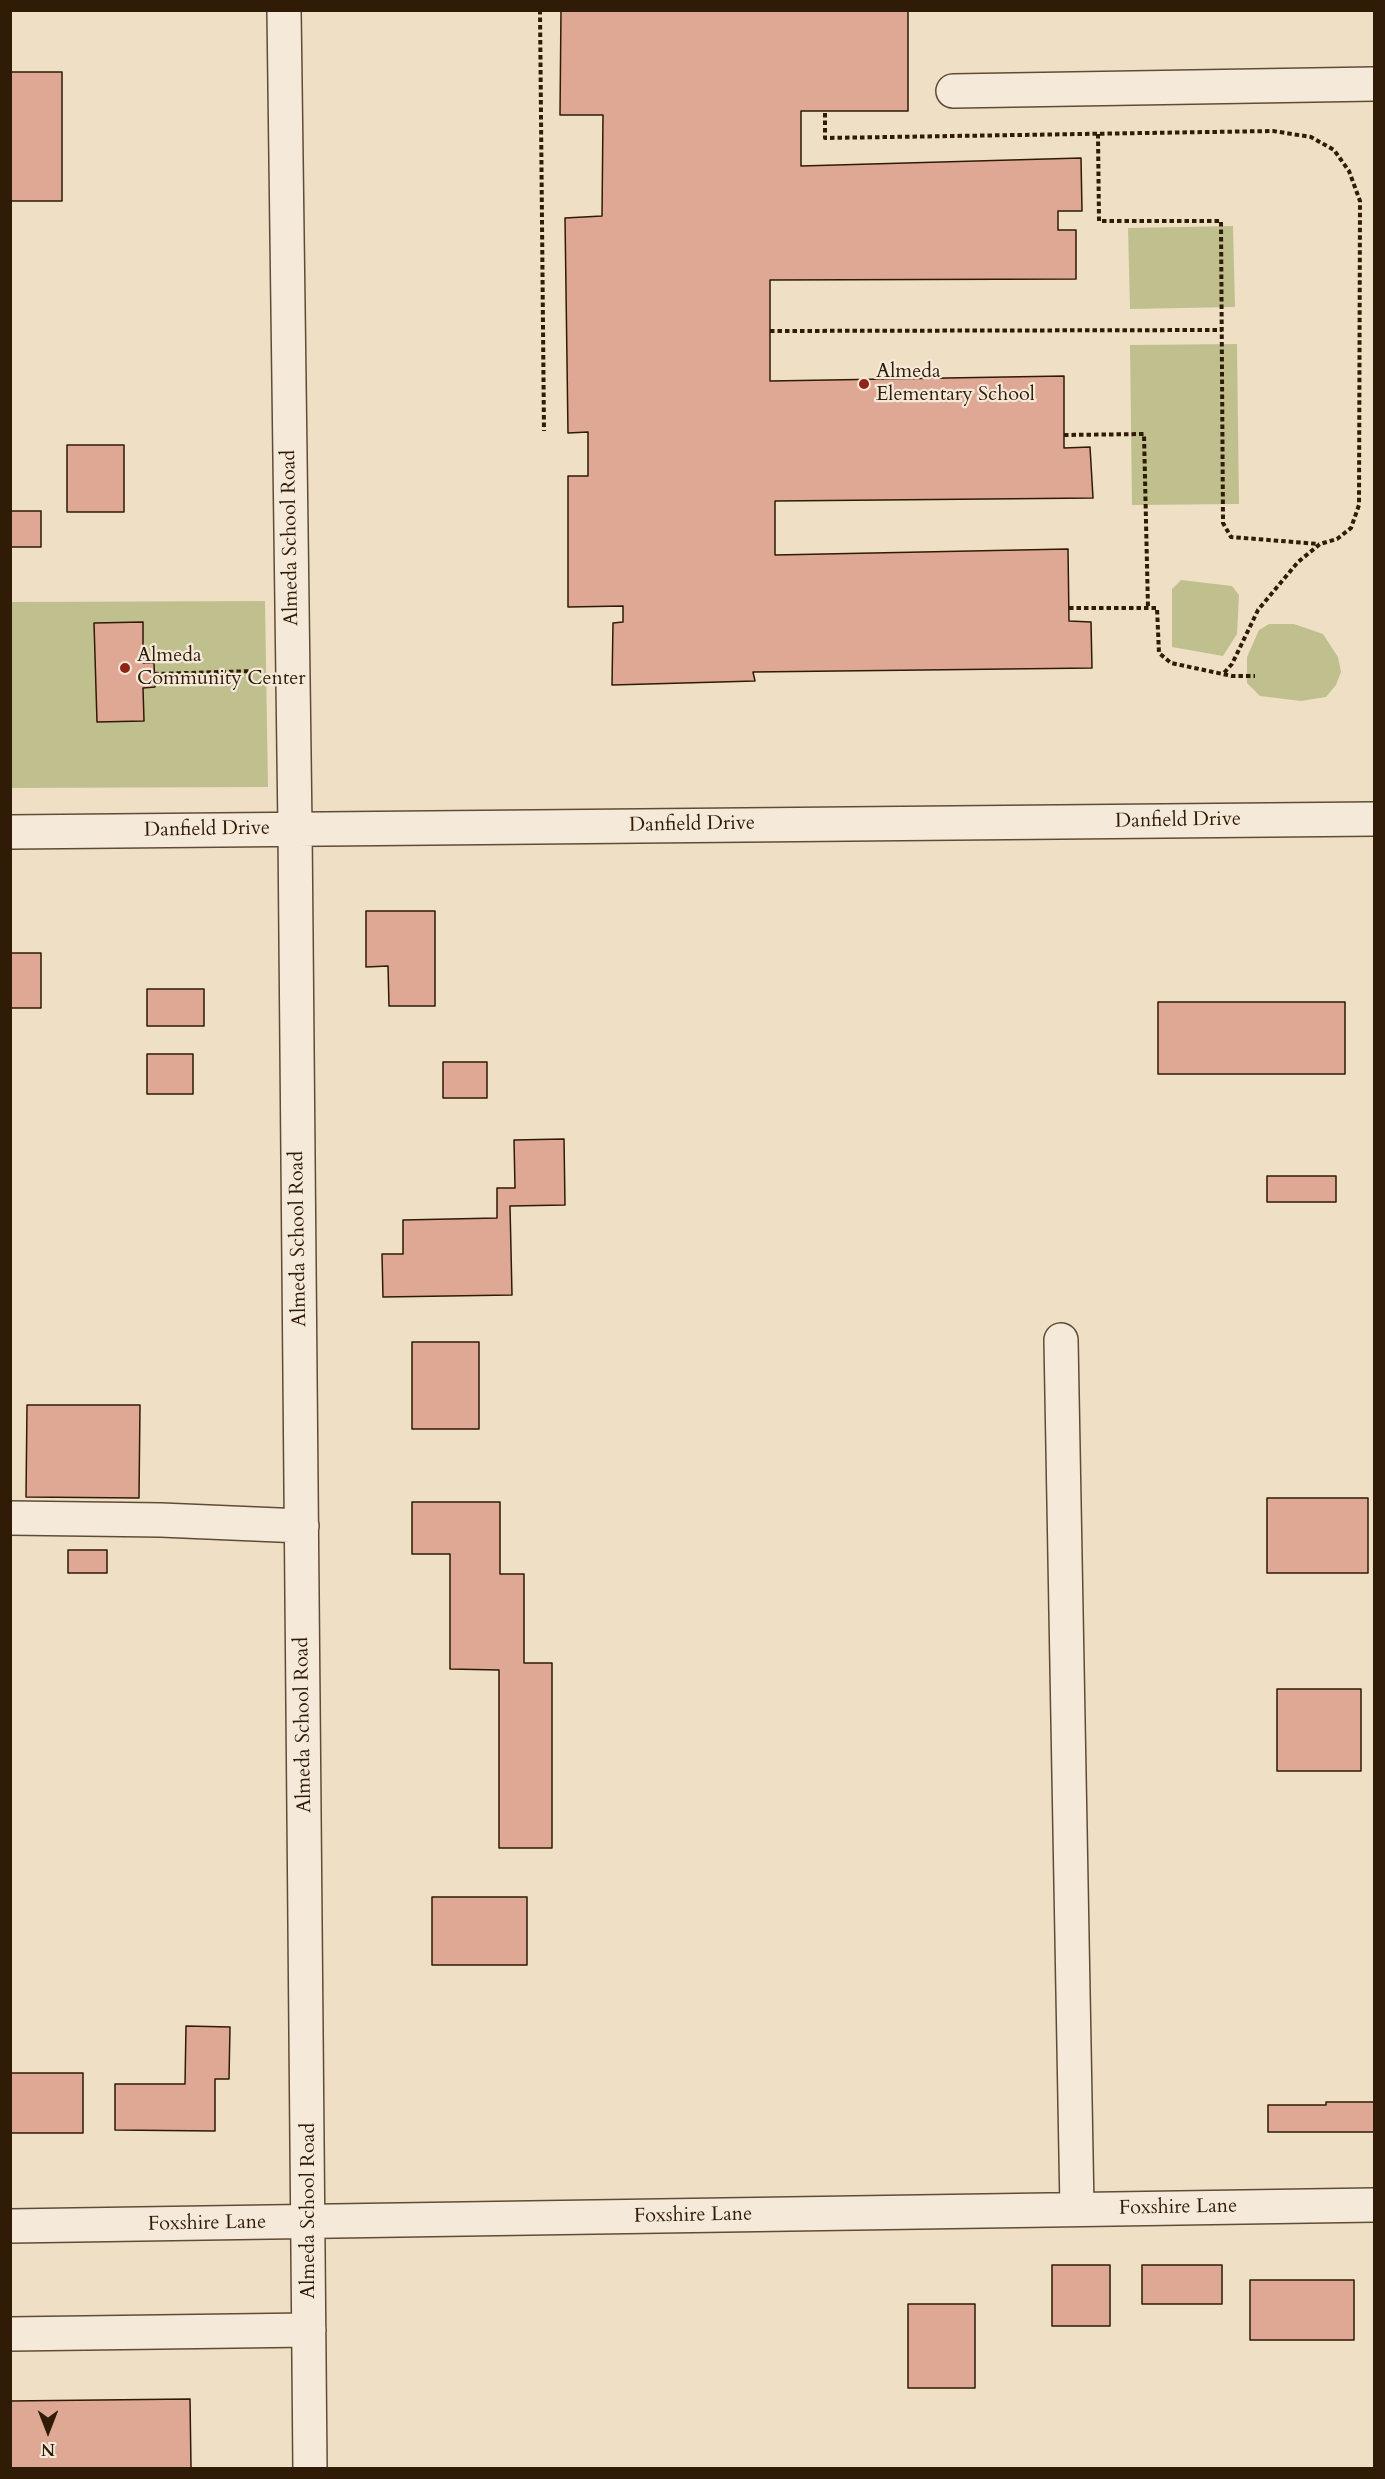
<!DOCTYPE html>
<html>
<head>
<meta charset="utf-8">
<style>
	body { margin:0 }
	#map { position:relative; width:1385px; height:2479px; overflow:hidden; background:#efdfc4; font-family:Cardo,serif }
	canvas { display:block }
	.frame { position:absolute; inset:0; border:12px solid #2f1b06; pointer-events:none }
	.north { position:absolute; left:18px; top:2401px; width:60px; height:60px; -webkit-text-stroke:4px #f5ead9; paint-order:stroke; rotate:180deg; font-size:16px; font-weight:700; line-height:24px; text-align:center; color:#2f1b06 }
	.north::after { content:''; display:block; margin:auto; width:21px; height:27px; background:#2f1b06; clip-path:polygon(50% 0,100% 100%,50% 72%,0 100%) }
</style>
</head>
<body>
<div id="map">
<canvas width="1385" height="2479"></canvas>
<div class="frame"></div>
<div class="north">N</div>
</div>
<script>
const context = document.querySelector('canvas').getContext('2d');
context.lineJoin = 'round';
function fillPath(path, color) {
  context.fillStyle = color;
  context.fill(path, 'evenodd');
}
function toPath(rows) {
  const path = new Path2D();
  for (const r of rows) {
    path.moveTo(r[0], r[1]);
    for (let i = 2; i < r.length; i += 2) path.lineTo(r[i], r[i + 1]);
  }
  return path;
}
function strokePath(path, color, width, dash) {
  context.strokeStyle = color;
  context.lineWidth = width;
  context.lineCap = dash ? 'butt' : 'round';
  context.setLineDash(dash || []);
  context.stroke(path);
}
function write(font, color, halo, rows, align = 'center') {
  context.font = font + ' Cardo,serif';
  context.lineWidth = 4.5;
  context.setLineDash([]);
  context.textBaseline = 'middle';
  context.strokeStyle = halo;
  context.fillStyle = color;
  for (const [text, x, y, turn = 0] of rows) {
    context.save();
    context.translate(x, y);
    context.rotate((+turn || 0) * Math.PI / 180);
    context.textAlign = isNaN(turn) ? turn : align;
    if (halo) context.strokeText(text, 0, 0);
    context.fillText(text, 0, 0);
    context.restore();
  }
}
fillPath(toPath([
	[1233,226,1235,307,1130,309,1128,228],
	[1237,344,1239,504,1132,505,1130,345],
	[1181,580,1232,586,1239,595,1237,634,1223,656,1172,647,1172,589],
	[265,601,268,787,11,788,10,602],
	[1269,624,1294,624,1323,634,1338,657,1341,672,1336,685,1326,697,1301,701,1260,696,1247,683,1247,657,1259,630]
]), '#c0c08f');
const building = toPath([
	[561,10,908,10,908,111,801,111,801,166,1081,158,1082,211,1058,211,1058,230,1076,230,1076,279,770,280,770,381,1064,376,1064,448,1090,447,1093,498,775,501,775,555,1068,549,1069,621,1091,622,1092,668,753,672,755,681,612,685,613,623,623,622,623,606,568,607,568,476,588,476,588,432,568,433,565,218,602,216,603,115,560,115,561,10],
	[10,72,62,72,62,201,10,201,10,72],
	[67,445,124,445,124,512,67,512,67,445],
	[10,511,41,511,41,547,10,547,10,511],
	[143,622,143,663,154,663,155,687,143,688,144,721,97,722,94,623,143,622],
	[366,911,435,911,435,1006,389,1006,388,966,366,967,366,911],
	[10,953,41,953,41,1008,10,1008,10,953],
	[147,989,204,989,204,1026,147,1026,147,989],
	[1158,1002,1345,1002,1345,1074,1158,1074,1158,1002],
	[147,1054,193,1054,193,1094,147,1094,147,1054],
	[443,1062,487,1062,487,1098,443,1098,443,1062],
	[564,1139,565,1205,510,1206,512,1295,383,1297,382,1254,403,1254,403,1220,497,1218,497,1188,515,1188,514,1140,564,1139],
	[1267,1176,1336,1176,1336,1202,1267,1202,1267,1176],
	[412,1342,479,1342,479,1429,412,1429,412,1342],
	[27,1405,140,1405,139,1498,26,1497,27,1405],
	[1267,1498,1368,1498,1368,1573,1267,1573,1267,1498],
	[412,1502,500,1502,500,1574,524,1574,524,1663,552,1663,552,1848,499,1848,499,1670,450,1669,450,1554,412,1554,412,1502],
	[68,1550,107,1550,107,1573,68,1573,68,1550],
	[1277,1689,1361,1689,1361,1771,1277,1771,1277,1689],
	[432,1897,527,1897,527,1965,432,1965,432,1897],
	[186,2026,230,2027,229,2079,215,2079,215,2131,115,2130,115,2084,185,2084,186,2026],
	[10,2073,83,2073,83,2133,10,2133,10,2073],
	[1326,2102,1374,2102,1374,2132,1268,2132,1268,2105,1326,2105,1326,2102],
	[1052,2265,1110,2265,1110,2326,1052,2326,1052,2265],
	[1142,2265,1222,2265,1222,2304,1142,2304,1142,2265],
	[1250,2280,1354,2280,1354,2340,1250,2340,1250,2280],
	[908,2304,975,2304,975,2388,908,2388,908,2304],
	[190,2399,191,2468,10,2468,10,2401,190,2399]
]);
fillPath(building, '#dea895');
strokePath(building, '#2f1b06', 1.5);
const minor = toPath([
	[284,10,295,829,310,2468],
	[953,91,1374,84],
	[10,832,1374,819],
	[1061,1340,1077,2209],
	[10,1518,161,1520,302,1526],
	[10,2226,1374,2205],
	[10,2334,309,2330]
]);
strokePath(minor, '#5f4c36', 36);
strokePath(toPath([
	[540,10,544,431],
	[825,113,825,138,1273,131,1311,137,1334,150,1349,171,1360,201,1359,505,1351,528,1337,539,1320,544,1298,562,1258,610,1232,664,1223,674],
	[1098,134,1099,221,1221,221,1223,523,1231,537,1319,544],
	[770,331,1222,330],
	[1064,435,1144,434,1148,608],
	[1069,608,1157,608,1159,653,1171,663,1232,676,1255,676],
	[154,674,256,671]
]), '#2f1b06', 4, [4.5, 3]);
strokePath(minor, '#f5ead9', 33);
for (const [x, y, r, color] of [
	[864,384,6,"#8f2418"],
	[125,668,6,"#8f2418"]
]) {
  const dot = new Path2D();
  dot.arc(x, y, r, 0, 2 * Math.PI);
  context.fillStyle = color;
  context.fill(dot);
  strokePath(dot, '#f5ead9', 2);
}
write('20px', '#2f1b06', '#f5ead9', [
	["Almeda",876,372],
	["Elementary School",876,395],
	["Almeda",137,656],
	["Community Center",137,679]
], 'left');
write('20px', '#2f1b06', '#f5ead9', [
	["Almeda School Road",291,538,-91],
	["Danfield Drive",1178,821,-1],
	["Danfield Drive",692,825,-1],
	["Danfield Drive",207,830,-1],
	["Almeda School Road",299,1239,-91],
	["Almeda School Road",304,1725,-91],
	["Foxshire Lane",1178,2208,-1],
	["Almeda School Road",309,2211,-90],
	["Foxshire Lane",693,2216,-1],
	["Foxshire Lane",207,2224,-1]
]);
</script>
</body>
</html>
